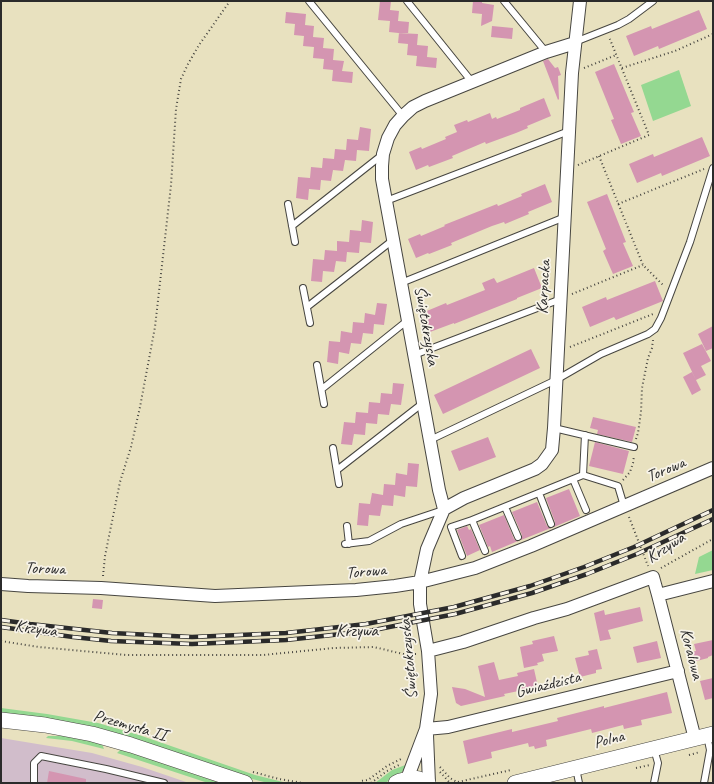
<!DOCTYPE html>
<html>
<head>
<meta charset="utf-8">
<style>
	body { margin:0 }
	#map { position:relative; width:714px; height:784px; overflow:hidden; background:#e8e1bf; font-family:Caveat,sans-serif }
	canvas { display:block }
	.frame { position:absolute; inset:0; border:2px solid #2b2b2b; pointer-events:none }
</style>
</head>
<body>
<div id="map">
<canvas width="714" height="784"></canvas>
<div class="frame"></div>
</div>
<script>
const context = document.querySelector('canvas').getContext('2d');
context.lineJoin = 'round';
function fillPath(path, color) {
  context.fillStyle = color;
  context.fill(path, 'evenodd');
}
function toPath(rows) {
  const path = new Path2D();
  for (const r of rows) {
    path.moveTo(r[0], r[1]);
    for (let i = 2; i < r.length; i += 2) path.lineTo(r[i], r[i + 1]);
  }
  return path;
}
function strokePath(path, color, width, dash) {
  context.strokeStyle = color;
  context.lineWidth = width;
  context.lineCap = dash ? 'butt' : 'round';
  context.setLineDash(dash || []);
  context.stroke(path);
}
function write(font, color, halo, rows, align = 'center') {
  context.font = font + ' Caveat,sans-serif';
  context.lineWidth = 3.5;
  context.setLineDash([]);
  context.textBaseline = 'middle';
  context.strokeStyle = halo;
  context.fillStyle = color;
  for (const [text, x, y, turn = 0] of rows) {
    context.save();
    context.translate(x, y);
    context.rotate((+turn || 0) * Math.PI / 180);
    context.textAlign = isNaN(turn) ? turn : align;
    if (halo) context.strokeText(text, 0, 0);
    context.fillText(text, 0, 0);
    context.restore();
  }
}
fillPath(toPath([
	[1,738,92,753,142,767,189,783,1,783]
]), '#d1bdcb');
fillPath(toPath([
	[679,70,691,106,653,121,641,85],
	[713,550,713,570,695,574,699,557],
	[1,708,47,714,98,723,139,735,255,775,287,783,268,783,260,781,1,713],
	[48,736,65,736,83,739,102,744,104,749,72,741,46,738],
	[120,750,123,750,221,783,208,783,117,753],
	[408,764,401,773,391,778,386,783,375,783,392,770]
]), '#94d891');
fillPath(toPath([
	[380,1,391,1,390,10,399,11,398,21,409,22,408,34,389,32,390,21,378,20],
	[473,1,482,1,482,3,494,5,492,21,481,26,482,14,472,13],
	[699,10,707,29,659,49,658,46,634,56,626,36,651,26,652,29],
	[286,12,306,14,305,25,314,26,313,37,324,38,323,48,334,49,333,60,344,61,342,71,353,72,352,83,332,81,333,70,323,69,324,59,313,58,314,47,303,46,304,36,294,35,295,24,285,23],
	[492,26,513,28,512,39,491,37],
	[399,33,418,34,417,45,428,46,427,57,437,58,436,68,416,66,417,56,407,55,408,44,398,43],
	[548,59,555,68,558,67,561,75,558,76,559,99,558,100,543,61],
	[614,64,634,112,631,113,641,136,621,144,611,120,614,119,595,72],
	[544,98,551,116,527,126,528,128,516,133,486,144,485,142,452,156,453,158,429,167,428,165,416,170,409,152,421,147,422,149,446,139,445,137,457,132,454,125,467,120,468,122,490,113,492,119,496,117,497,119,520,110,520,108],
	[360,127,371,129,369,151,357,150,356,161,345,160,343,171,333,170,331,181,321,180,320,190,309,189,308,200,296,198,298,177,310,178,311,167,322,168,323,158,334,159,335,149,346,150,347,139,358,140],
	[702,137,710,156,662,176,661,173,637,183,629,164,653,154,654,157],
	[545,184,552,202,528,212,529,214,505,224,504,222,492,226,451,243,452,245,429,254,428,253,416,258,408,239,420,234,421,236,445,226,444,225,497,204,498,206,522,196,521,194],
	[607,194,626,242,623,243,633,266,613,274,603,251,606,249,587,202],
	[362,220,373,222,371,243,360,242,359,253,347,252,346,262,336,261,334,272,323,271,322,282,311,281,313,259,324,260,325,250,337,251,337,241,349,242,350,230,361,231],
	[534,268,542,288,517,298,517,299,454,324,454,323,430,332,422,313,446,303,447,305,485,290,482,283,494,278,497,283],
	[655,281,663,301,616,320,614,317,590,327,582,307,606,297,607,300],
	[377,303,387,304,384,325,374,324,373,334,363,333,361,344,351,343,349,354,339,352,338,364,327,362,329,341,340,342,341,331,352,333,353,322,364,323,365,313,375,315],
	[713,326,713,348,706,351,698,334],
	[702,344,711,361,701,366,706,375,696,380,683,353],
	[531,349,540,368,443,414,434,395],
	[692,372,701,390,692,395,683,377],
	[393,383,404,384,401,405,391,404,389,415,378,414,377,424,366,423,365,435,354,434,352,445,341,444,344,422,355,423,356,412,368,413,369,402,380,403,381,393,392,394],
	[593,417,636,427,632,442,597,434,598,430,590,428],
	[488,437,496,457,459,471,451,451],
	[595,442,629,451,623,474,589,466],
	[408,463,419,464,417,487,406,486,405,497,394,495,393,506,382,505,380,516,369,515,368,526,357,525,359,503,370,504,372,493,383,495,384,484,395,485,396,473,407,475],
	[569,489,580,516,554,527,555,522,546,498],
	[537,502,547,526,551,528,521,540,522,535,512,512],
	[504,515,514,539,518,541,492,552,490,546,488,547,479,525],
	[467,526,469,530,471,529,480,550,467,556,457,530],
	[93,599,103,600,102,609,92,608],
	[640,607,643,621,608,630,611,639,600,641,594,613,604,610,605,615],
	[554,636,558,651,542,654,544,661,537,663,538,665,524,668,520,647,533,644,532,641],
	[713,640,713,655,708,657,708,658,693,662,691,652,696,651,694,644],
	[657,641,661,658,637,663,633,647],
	[597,649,602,669,596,670,596,673,580,677,575,658,589,655,588,651],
	[494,662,499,680,518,676,517,673,534,669,538,687,504,694,505,696,461,706,456,703,452,687,465,689,485,697,478,666],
	[713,678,713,698,705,700,700,681],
	[667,692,672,713,641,720,642,725,624,729,623,725,592,733,591,729,546,740,547,746,535,749,534,746,529,747,528,743,491,752,492,758,468,764,463,741,512,729,512,732,558,721,557,718,604,706,604,708],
	[49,771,86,779,86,783,47,783]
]), '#d495b1');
const service = toPath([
	[309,1,403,116],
	[407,1,472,82],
	[504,1,546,52],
	[575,42,618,25,629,19,653,1],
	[386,201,569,131],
	[288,204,295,242],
	[292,226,382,155],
	[401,283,565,217],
	[303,288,310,323],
	[307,307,393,240],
	[414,355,561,299],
	[317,365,324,404],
	[322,389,408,320],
	[554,428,634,447],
	[430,440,556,380,601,354,648,334,655,329,661,318,690,242,713,168],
	[333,448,339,484],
	[337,470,423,403],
	[583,475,618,486,624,506],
	[573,479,586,510],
	[539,493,551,524],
	[505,507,518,537],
	[347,526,349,544],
	[345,544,369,541,401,524,443,510],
	[485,551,472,520,583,475,585,435],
	[462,556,451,527,472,520],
	[576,768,579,783],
	[34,783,34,763,41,756,106,769,164,783],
	[654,783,658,763,654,749],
	[704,783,710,750,707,736]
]);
const minor = toPath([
	[444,509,464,498,535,469,542,464,552,450,554,428,572,73,580,1],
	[1,584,28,586,101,588,215,596,356,590,395,586,420,582,475,568,531,546,713,468],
	[658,595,713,581],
	[428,651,463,642,534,618,567,609,653,577,658,595,695,739],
	[426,729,448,727,678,671],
	[427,735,429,783],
	[407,779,426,729,431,694,428,651,420,604,420,582,427,549,444,509,439,490,386,201,382,179,382,166,383,154,388,138,395,125,403,116,413,107,425,101,546,52,575,43]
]);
const tertiary = toPath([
	[1,720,45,725,92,734,131,745,245,783],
	[396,783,400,781,413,778,419,779,428,783],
	[515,783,713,734]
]);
strokePath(service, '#474641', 8);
strokePath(minor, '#474641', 14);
strokePath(tertiary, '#474641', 16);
strokePath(toPath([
	[584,68,616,55],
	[622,68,675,51,713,34],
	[599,156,643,265,664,286],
	[578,165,649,135,609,37],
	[618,204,704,169],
	[572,294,643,265],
	[570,347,653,314],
	[636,439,638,433,641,412,642,388,648,358,652,348,653,340],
	[623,480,630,472,633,463,634,456],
	[629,517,648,566],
	[661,568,713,539],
	[103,576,105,556,120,482,131,447,140,407,155,327,171,185,176,109,181,79,188,64,199,45,230,1],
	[1,641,39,647,126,655,263,655,334,648,374,647,403,654,418,654],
	[689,755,700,752],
	[440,767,450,778,457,782],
	[636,768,650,765],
	[253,772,279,779,303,783],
	[440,772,450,783],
	[458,782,511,770],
	[360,783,360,781,368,780,387,766,401,759],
	[371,783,387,771,401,764]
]), '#474641', 2, [1, 3]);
strokePath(service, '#fff', 6);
strokePath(minor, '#fff', 12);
strokePath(tertiary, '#fff', 15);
const rail = toPath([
	[1,620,30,624,112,633,192,637,286,633,366,624,454,607,530,586,584,567,634,547,713,510],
	[1,627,73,637,111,641,192,644,286,640,369,631,455,614,532,593,587,574,637,554,713,519]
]);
strokePath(rail, '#2b2b2b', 4.5);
strokePath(rail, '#f7f3e8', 3, [9]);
write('17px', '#2b2b2b', '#f7f3e8', [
	["Karpacka",544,287,-87],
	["Świętokrzyska",426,326,80],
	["Torowa",666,470,-23],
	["Krzywa",666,548,-33],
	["Torowa",45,569,2],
	["Torowa",366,572,-5],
	["Krzywa",36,629,8],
	["Krzywa",357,632],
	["Koralowa",691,654,76],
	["Świętokrzyska",409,659,-95],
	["Gwiaździsta",548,685,-14],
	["Przemysła II",130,726,16],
	["Polna",609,740,-14]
]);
</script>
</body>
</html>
